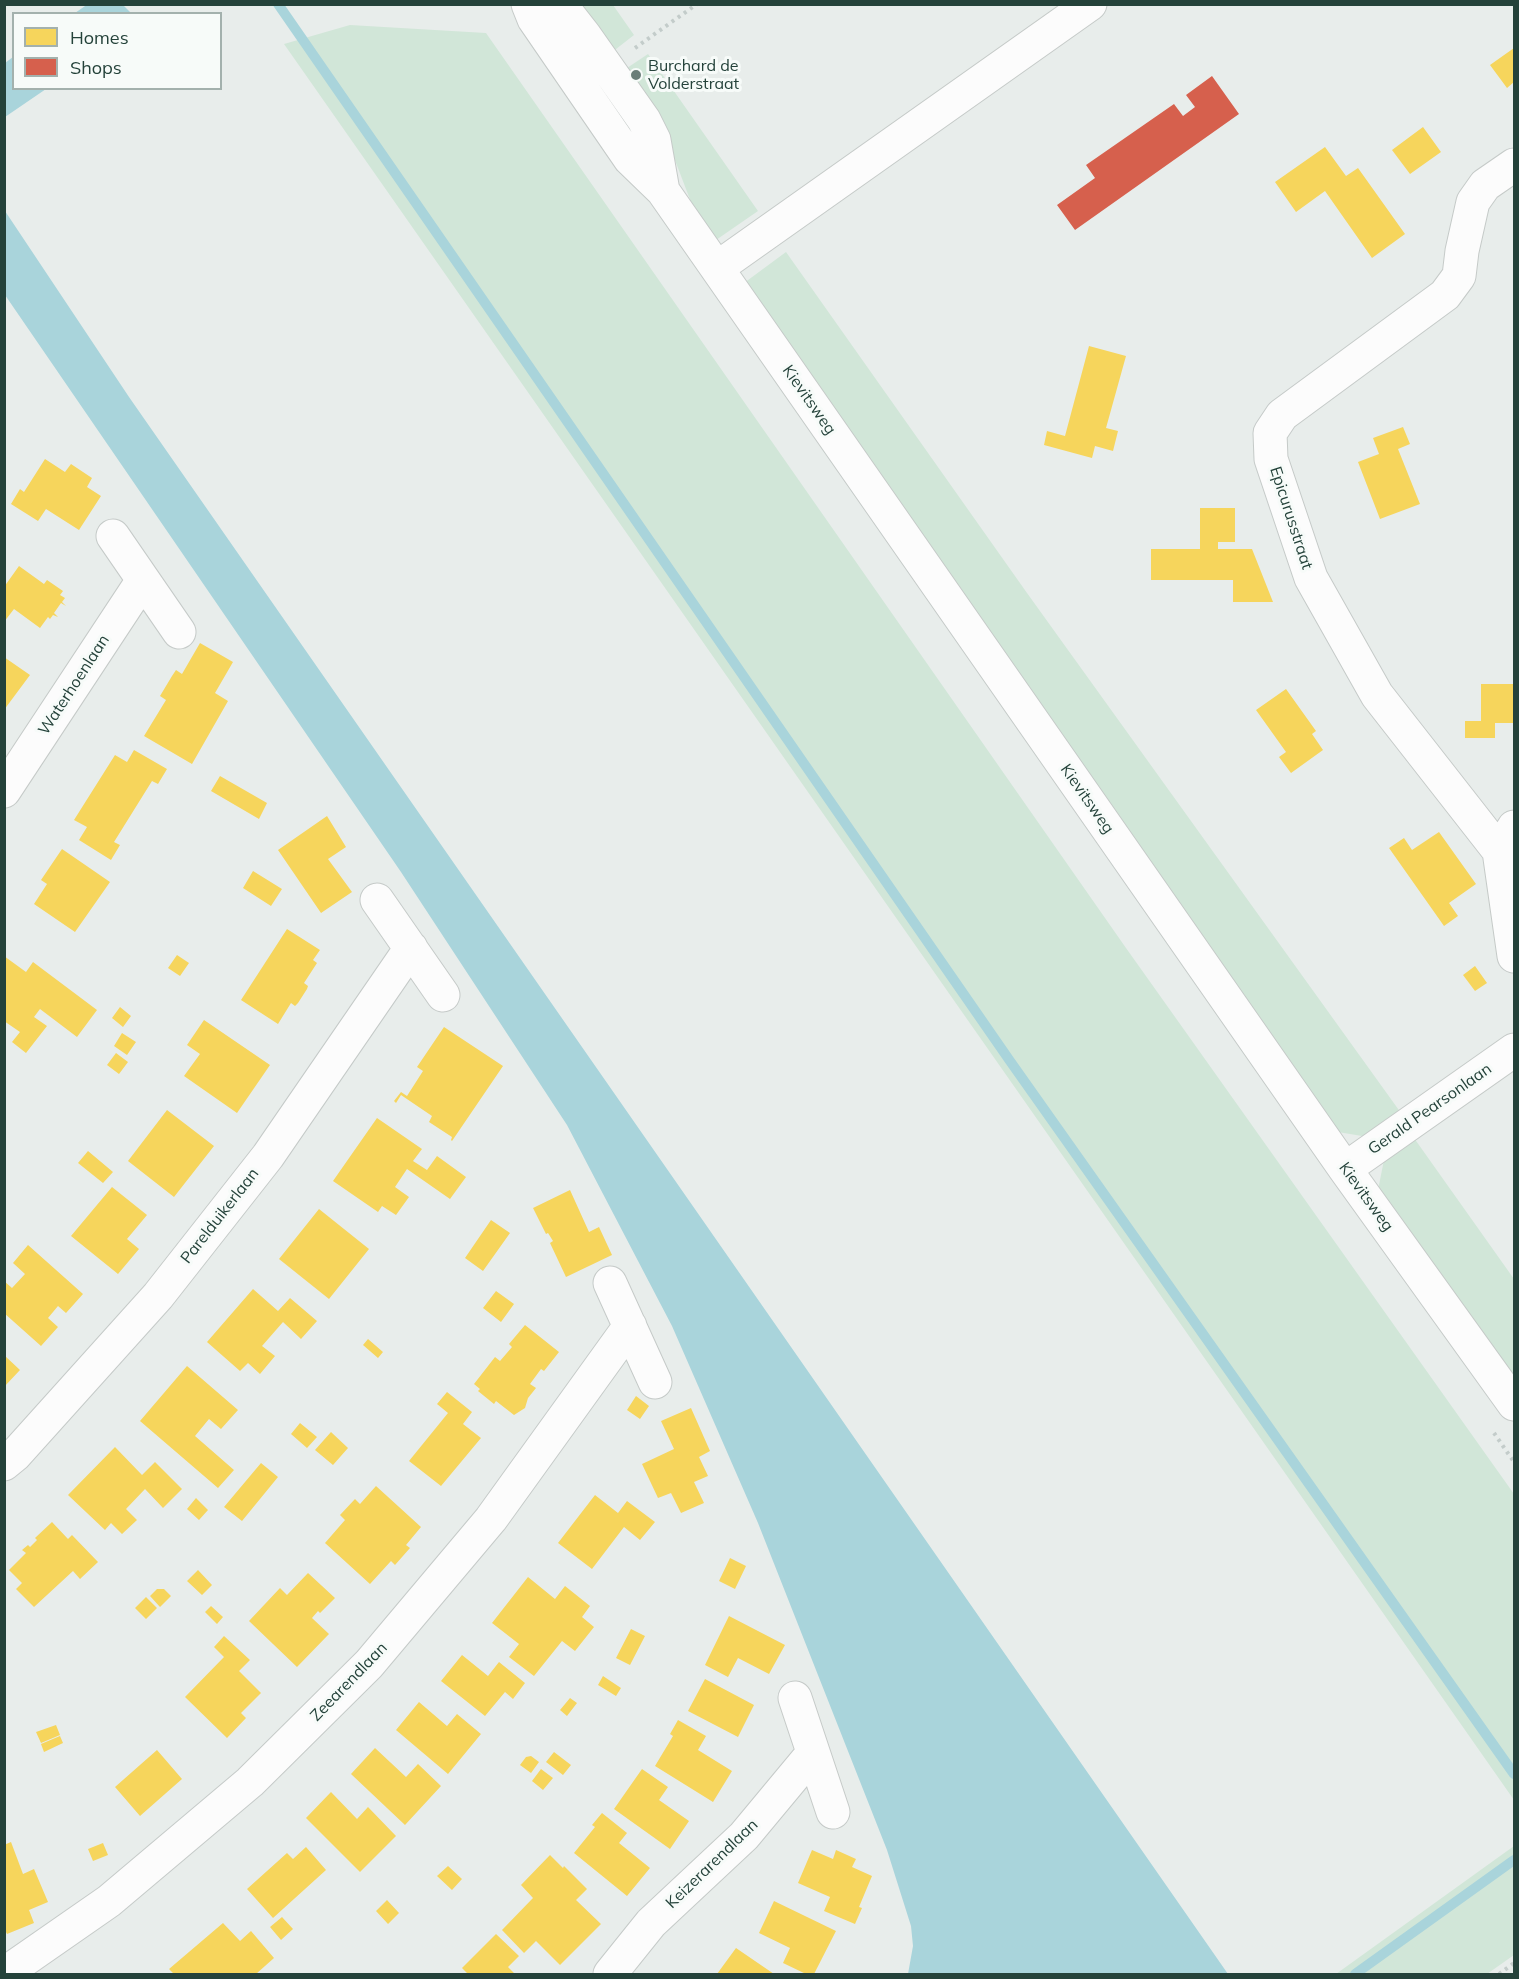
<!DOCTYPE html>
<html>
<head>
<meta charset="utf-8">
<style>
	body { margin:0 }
	#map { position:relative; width:1519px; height:1979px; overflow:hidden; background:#e8edeb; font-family:Mulish,sans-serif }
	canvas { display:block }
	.frame { position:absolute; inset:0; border:6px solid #24423a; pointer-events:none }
	.legend { position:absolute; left:12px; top:12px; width:210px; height:78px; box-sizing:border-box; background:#f7fbf9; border:2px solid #a3b1ad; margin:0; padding:8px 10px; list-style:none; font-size:18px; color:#24423a }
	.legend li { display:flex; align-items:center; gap:12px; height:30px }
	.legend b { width:30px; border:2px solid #a3b1ad }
</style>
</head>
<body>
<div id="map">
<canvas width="1519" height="1979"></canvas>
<div class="frame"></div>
<ul class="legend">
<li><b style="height:16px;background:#f6d55c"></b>Homes</li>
<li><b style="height:16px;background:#d6604d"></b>Shops</li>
</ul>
</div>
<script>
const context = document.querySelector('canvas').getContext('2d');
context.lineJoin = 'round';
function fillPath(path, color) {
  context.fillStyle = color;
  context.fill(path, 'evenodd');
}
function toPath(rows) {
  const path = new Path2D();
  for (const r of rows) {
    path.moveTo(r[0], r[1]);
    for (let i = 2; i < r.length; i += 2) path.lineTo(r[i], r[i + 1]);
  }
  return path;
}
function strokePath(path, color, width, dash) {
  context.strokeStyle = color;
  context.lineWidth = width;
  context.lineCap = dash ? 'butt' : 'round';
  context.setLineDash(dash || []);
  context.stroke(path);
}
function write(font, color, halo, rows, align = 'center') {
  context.font = font + ' Mulish,sans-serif';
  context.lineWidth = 6;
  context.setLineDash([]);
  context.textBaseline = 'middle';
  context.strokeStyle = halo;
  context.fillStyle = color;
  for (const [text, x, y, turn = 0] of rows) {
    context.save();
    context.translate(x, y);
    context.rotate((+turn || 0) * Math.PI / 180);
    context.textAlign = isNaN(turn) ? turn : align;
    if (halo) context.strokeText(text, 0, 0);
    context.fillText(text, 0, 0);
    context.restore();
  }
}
fillPath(toPath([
	[577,5,613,5,634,35,611,53],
	[350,25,486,33,1126,948,1514,1494,1514,1800,284,44],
	[648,54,758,211,716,240,694,210,665,134,624,70],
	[786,252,1027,593,1401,1113,1368,1137,1338,1132,744,283],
	[1414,1138,1514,1279,1514,1379,1378,1190,1384,1160],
	[1514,1846,1514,1955,1487,1974,1336,1974]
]), '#d1e6d8');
fillPath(toPath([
	[88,4,123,5,131,13,75,13],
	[13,57,14,88,46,89,5,117,5,63],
	[5,211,129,397,1228,1974,908,1974,913,1946,911,1926,887,1850,758,1523,672,1326,567,1125,401,872,5,295]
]), '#a9d4db');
fillPath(toPath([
	[1514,48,1514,82,1507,88,1490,65],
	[1423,127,1441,152,1410,174,1392,150],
	[1325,147,1346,176,1358,168,1405,234,1372,258,1325,191,1296,212,1275,182],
	[1089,346,1126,356,1106,428,1118,431,1113,451,1095,446,1092,458,1044,445,1047,431,1065,436],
	[1403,427,1410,444,1398,449,1420,504,1380,519,1358,462,1379,454,1373,438],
	[45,459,65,472,71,464,92,478,87,487,101,496,79,530,46,509,38,521,11,504,20,489,24,492],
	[1200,508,1235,508,1235,542,1218,542,1218,549,1252,549,1273,602,1233,602,1233,580,1151,580,1151,549,1200,549],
	[19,566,44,584,47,580,63,591,60,595,65,598,62,602,66,606,61,603,54,613,58,617,53,615,50,619,48,617,40,628,14,609,4,622,4,587],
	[200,643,233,662,215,693,228,701,192,764,144,736,166,700,160,696,172,676,176,670,182,674],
	[4,657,30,675,4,710],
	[1481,684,1514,684,1514,723,1495,723,1495,738,1465,738,1465,721,1481,721],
	[1286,689,1316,731,1312,734,1323,750,1291,773,1279,757,1286,752,1256,710],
	[134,750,167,769,158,784,152,781,114,842,120,845,111,860,79,840,87,827,74,820,115,755,127,762],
	[220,776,267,803,259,819,211,791],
	[327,816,346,847,328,859,352,892,321,913,278,850],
	[1439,832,1476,884,1449,903,1458,916,1444,926,1389,848,1404,838,1412,850],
	[62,849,110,882,75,932,34,904,47,884,41,880],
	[253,871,282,889,271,906,243,888],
	[287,929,320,950,313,960,317,963,304,983,308,986,307,989,298,1003,295,1006,291,1003,278,1024,241,1000],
	[177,955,189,963,180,976,168,968],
	[4,956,26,972,33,962,97,1010,77,1037,40,1009,34,1017,47,1026,26,1053,12,1042,20,1032,4,1021],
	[1475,966,1487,983,1475,991,1463,975],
	[120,1007,131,1016,123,1027,112,1018],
	[204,1020,270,1065,237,1113,184,1076,200,1054,187,1045],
	[444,1027,503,1066,452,1141,451,1140,452,1137,429,1122,432,1116,401,1095,396,1103,394,1101,401,1092,407,1096,423,1071,417,1067],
	[122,1033,136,1042,127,1055,114,1046],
	[116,1053,128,1062,119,1074,107,1065],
	[167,1110,214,1146,174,1197,128,1161],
	[377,1118,422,1149,413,1161,427,1170,437,1156,466,1177,450,1199,407,1169,395,1187,409,1197,396,1215,382,1206,378,1212,333,1181],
	[88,1151,113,1172,103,1183,78,1163],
	[112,1187,147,1215,127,1239,139,1249,118,1274,71,1236],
	[570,1190,589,1232,599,1227,612,1255,566,1277,550,1243,553,1241,548,1233,546,1234,533,1208],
	[319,1209,369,1249,329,1299,279,1259],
	[491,1220,510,1233,483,1271,465,1258],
	[28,1245,83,1294,66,1313,58,1306,48,1318,58,1327,41,1346,4,1313,4,1281,12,1288,25,1274,13,1263],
	[253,1289,278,1311,290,1298,317,1321,301,1339,283,1322,262,1346,275,1356,260,1374,248,1363,240,1371,207,1342],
	[496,1291,514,1304,501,1322,483,1308],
	[525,1325,559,1352,544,1371,541,1369,530,1384,536,1388,528,1398,525,1408,514,1415,496,1401,494,1404,478,1391,480,1389,474,1384,495,1357,500,1361,512,1347,509,1344],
	[368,1339,383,1352,378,1358,363,1345],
	[4,1355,20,1370,4,1387],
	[187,1366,238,1410,221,1429,209,1419,195,1436,234,1470,218,1488,140,1421],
	[447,1392,472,1412,463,1424,481,1438,441,1486,409,1461,448,1413,437,1404],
	[636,1396,649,1406,640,1419,627,1410],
	[691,1408,710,1451,699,1457,708,1476,694,1482,704,1503,681,1513,671,1493,658,1498,642,1464,674,1449,661,1421],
	[300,1423,317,1437,307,1448,291,1434],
	[331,1432,348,1448,333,1465,315,1450],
	[115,1447,142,1475,155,1462,182,1489,163,1508,145,1489,126,1509,137,1520,122,1534,111,1523,105,1530,68,1495],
	[261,1463,278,1477,242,1521,224,1507],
	[376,1486,421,1527,406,1545,410,1548,395,1565,391,1561,370,1584,325,1543,345,1520,340,1515,355,1499,360,1504],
	[595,1495,618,1513,627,1501,655,1522,640,1540,624,1527,592,1569,558,1543],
	[196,1498,208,1510,199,1520,187,1509],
	[52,1522,68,1539,72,1535,98,1562,80,1579,73,1571,34,1607,16,1589,22,1583,9,1570,26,1553,22,1550,28,1545,30,1547,37,1540,35,1538],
	[730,1558,746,1566,735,1589,719,1581],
	[198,1570,212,1585,202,1595,187,1581],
	[308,1573,335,1598,320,1613,318,1611,312,1618,329,1634,297,1667,249,1621,280,1588,287,1595],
	[528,1577,555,1599,565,1586,590,1606,582,1617,594,1627,575,1651,562,1641,534,1676,509,1657,519,1644,492,1623],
	[157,1589,164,1589,171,1596,160,1607,150,1596],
	[146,1597,157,1608,146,1619,135,1608],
	[211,1606,223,1617,217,1624,205,1612],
	[729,1616,785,1645,769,1674,738,1658,728,1677,705,1665],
	[631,1629,645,1636,630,1665,616,1658],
	[224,1636,250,1660,239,1671,261,1693,241,1713,246,1718,227,1738,185,1697,224,1657,214,1647],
	[462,1655,488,1676,499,1662,525,1683,513,1699,505,1692,485,1716,441,1681],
	[603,1676,621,1688,616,1696,598,1685],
	[705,1679,754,1705,738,1737,688,1711],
	[570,1698,577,1703,567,1716,560,1710],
	[419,1702,447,1726,457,1714,481,1734,448,1774,396,1730],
	[678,1720,706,1736,698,1750,732,1771,713,1802,655,1766,673,1736,670,1734],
	[56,1725,60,1735,41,1743,36,1732],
	[60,1736,63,1743,44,1752,41,1744],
	[375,1748,406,1777,418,1764,441,1786,405,1825,351,1774],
	[157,1750,182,1779,140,1816,115,1787],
	[554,1752,571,1765,563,1775,546,1762],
	[531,1756,539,1762,531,1773,520,1765,526,1757],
	[541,1769,553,1778,543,1790,532,1781],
	[642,1769,668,1787,659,1800,689,1821,670,1849,614,1809],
	[331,1792,357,1819,368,1807,396,1836,360,1872,306,1818],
	[602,1813,627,1833,619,1843,650,1868,627,1896,574,1853,595,1827,592,1825],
	[11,1842,23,1874,34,1869,48,1902,29,1910,34,1923,7,1934,4,1928,4,1845],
	[103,1843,108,1855,93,1861,88,1849],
	[306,1847,326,1870,273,1918,247,1889,287,1853,293,1859],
	[812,1850,833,1859,836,1850,856,1859,852,1867,872,1876,859,1907,862,1908,855,1924,824,1911,830,1897,798,1883],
	[550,1855,563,1868,564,1866,587,1889,576,1900,601,1924,560,1965,536,1941,524,1953,502,1930,533,1898,521,1885],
	[448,1866,462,1879,452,1890,437,1876],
	[387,1900,399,1913,388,1924,376,1911],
	[774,1901,836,1931,814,1974,806,1974,783,1963,790,1948,759,1933],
	[282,1917,293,1929,281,1940,270,1927],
	[223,1923,240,1941,251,1931,274,1958,256,1974,174,1974,169,1969],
	[496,1934,519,1956,508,1967,515,1974,468,1974,462,1968],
	[736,1948,774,1974,717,1974]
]), '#f6d55c');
fillPath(toPath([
	[1212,76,1239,114,1075,230,1057,205,1095,178,1086,165,1174,104,1183,116,1195,107,1186,95]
]), '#d6604d');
strokePath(toPath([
	[278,4,1010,1061,1514,1774],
	[1355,1974,1514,1860]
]), '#a9d4db', 10);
const minor = toPath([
	[528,4,534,19,630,159,663,191,1345,1169,1514,1404],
	[560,4,585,36,644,120,654,140,663,191],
	[717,268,1090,4],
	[113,536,179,632],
	[4,791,143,580],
	[1514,827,1499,851,1514,956],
	[1499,851,1377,695,1311,578,1271,459,1270,433,1282,415,1445,295,1459,276,1462,251,1473,202,1485,185,1514,165],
	[377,900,443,995],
	[1345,1169,1514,1050],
	[610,1283,655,1382],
	[4,1464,15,1455,158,1296,268,1156,411,948],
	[795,1698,833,1812],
	[4,1974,109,1901,250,1782,369,1664,491,1519,630,1326],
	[610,1974,651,1923,744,1836,813,1753]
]);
strokePath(minor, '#c5cac8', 35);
strokePath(toPath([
	[635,48,697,4],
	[1494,1433,1514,1462],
	[1499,1974,1514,1963]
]), '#c3ccca', 4, [3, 4.5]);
strokePath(minor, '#fcfcfc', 33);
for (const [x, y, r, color] of [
	[636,75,6,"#697e78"]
]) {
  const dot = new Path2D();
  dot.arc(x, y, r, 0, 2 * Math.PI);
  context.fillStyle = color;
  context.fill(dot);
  strokePath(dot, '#f7fbf9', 2);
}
write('16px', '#24423a', '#f7fbf9', [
	["Burchard de",648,66],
	["Volderstraat",648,84]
], 'left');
write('16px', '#24423a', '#f7fbf9', [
	["Kievitsweg",809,400,55],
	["Epicurusstraat",1291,518,72],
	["Waterhoenlaan",74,685,-57],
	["Kievitsweg",1087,799,55],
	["Gerald Pearsonlaan",1430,1109,-35],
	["Kievitsweg",1366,1197,54],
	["Parelduikerlaan",220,1216,-52],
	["Zeearendlaan",349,1682,-46],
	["Keizerarendlaan",712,1864,-44]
]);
</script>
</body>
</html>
